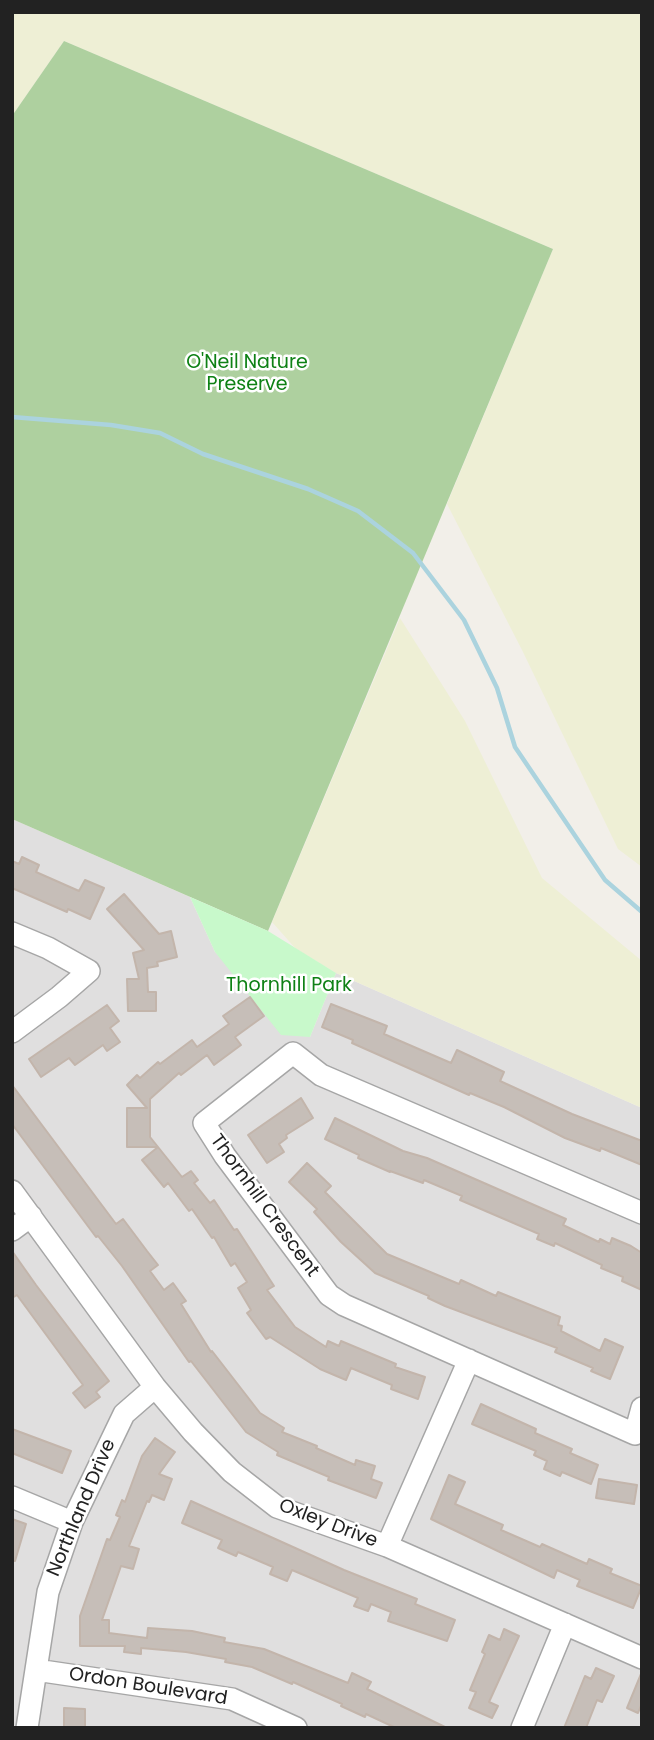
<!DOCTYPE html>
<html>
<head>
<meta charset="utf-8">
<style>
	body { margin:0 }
	#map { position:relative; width:654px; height:1740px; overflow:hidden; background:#f2efe9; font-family:Poppins,sans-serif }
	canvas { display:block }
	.frame { position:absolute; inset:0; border:14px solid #222; pointer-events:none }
</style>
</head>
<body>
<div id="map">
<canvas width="654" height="1740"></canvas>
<div class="frame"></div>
</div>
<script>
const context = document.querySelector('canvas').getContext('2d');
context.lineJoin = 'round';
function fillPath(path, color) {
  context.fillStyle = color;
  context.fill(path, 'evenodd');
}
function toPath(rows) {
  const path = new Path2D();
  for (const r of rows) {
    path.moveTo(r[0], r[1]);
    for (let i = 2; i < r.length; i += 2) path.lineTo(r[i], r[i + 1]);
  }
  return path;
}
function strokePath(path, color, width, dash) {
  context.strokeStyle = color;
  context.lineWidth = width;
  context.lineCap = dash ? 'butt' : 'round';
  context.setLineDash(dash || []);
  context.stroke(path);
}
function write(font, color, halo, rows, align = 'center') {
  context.font = font + ' Poppins,sans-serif';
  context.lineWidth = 5;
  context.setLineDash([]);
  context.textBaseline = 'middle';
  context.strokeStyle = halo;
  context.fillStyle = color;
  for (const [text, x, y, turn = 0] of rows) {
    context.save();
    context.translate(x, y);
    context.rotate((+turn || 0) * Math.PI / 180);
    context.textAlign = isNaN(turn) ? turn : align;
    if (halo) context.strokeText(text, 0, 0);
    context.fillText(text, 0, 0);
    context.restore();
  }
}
fillPath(toPath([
	[12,819,190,897,215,952,310,1037,336,973,642,1108,642,1728,12,1728]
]), '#e0dfdf');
fillPath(toPath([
	[12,12,642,12,642,867,618,849,522,650,447,504,553,249,64,41,12,116],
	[400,618,465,721,542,878,642,961,642,1108,336,973,296,949,272,922]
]), '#eeefd5');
fillPath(toPath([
	[64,41,553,249,268,931,12,819,12,116]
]), '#aed09f');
fillPath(toPath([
	[190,897,268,931,336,973,310,1037,281,1035,215,952]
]), '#c8f9cb');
strokePath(toPath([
	[12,417,111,425,160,433,203,454,308,489,358,511,413,553,464,620,497,688,515,747,605,880,642,912]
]), '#abd3de', 4.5);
const building = toPath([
	[22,857,39,865,36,872,79,891,85,880,104,888,90,919,68,909,67,912,12,888,12,861,19,864,22,857],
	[124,894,159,934,171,931,177,957,157,962,158,966,147,968,148,992,156,992,156,1011,128,1011,127,979,139,979,133,953,144,950,107,909,124,894],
	[250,997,264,1016,235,1037,241,1045,214,1065,207,1055,181,1075,179,1073,150,1099,150,1137,158,1147,127,1147,127,1108,147,1108,127,1085,137,1075,140,1078,158,1062,160,1064,192,1040,197,1047,229,1024,223,1016,250,997],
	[331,1004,387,1026,384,1034,451,1063,457,1050,504,1072,500,1081,572,1114,642,1141,642,1165,601,1148,600,1151,565,1138,504,1107,470,1093,469,1095,352,1043,353,1040,322,1027,331,1004],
	[107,1005,119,1021,110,1028,120,1042,107,1051,103,1045,75,1065,69,1058,41,1077,29,1059,107,1005],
	[12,1085,116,1224,123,1219,147,1251,158,1265,150,1271,164,1290,173,1283,186,1301,181,1304,211,1352,212,1351,260,1413,284,1428,282,1432,317,1446,316,1448,355,1465,356,1460,375,1466,371,1479,382,1483,376,1498,328,1480,329,1477,277,1455,278,1452,246,1432,191,1361,189,1362,122,1266,98,1236,96,1237,12,1124,12,1085],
	[301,1098,313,1118,286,1135,287,1138,279,1144,284,1152,267,1163,248,1135,301,1098],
	[335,1118,403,1151,427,1158,566,1219,563,1225,599,1242,600,1239,610,1244,612,1238,631,1246,642,1253,642,1290,622,1281,623,1277,601,1268,602,1265,555,1243,554,1246,537,1239,539,1234,460,1200,462,1196,424,1180,423,1183,390,1171,390,1172,358,1158,359,1155,325,1139,335,1118],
	[158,1147,182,1177,191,1171,198,1180,194,1183,210,1203,214,1200,234,1230,237,1229,274,1286,267,1290,295,1327,326,1347,328,1341,339,1346,341,1341,396,1364,395,1367,425,1377,418,1399,391,1389,392,1385,351,1368,346,1380,320,1369,270,1337,266,1339,247,1313,251,1310,238,1288,247,1282,235,1263,231,1266,214,1237,212,1238,192,1209,189,1211,168,1183,164,1187,142,1160,158,1147],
	[307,1163,331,1186,325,1192,387,1254,459,1284,461,1280,496,1296,498,1292,560,1317,558,1325,562,1326,561,1331,600,1351,605,1339,623,1347,610,1379,591,1371,593,1368,555,1352,557,1348,445,1306,428,1298,429,1296,375,1273,341,1242,314,1212,317,1209,289,1182,307,1163],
	[12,1251,36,1285,109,1381,96,1392,100,1397,85,1408,73,1393,83,1385,17,1295,12,1298,12,1251],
	[481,1404,536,1429,535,1433,572,1449,570,1453,598,1465,591,1484,562,1472,560,1476,544,1469,547,1461,534,1455,536,1451,472,1424,481,1404],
	[12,1429,71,1451,62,1473,12,1453,12,1429],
	[155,1438,175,1452,159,1474,172,1479,164,1500,152,1495,149,1502,147,1501,129,1546,139,1549,133,1569,121,1566,102,1620,109,1620,109,1633,147,1638,148,1628,192,1631,225,1638,224,1642,264,1649,348,1683,352,1673,371,1682,367,1689,447,1728,396,1728,366,1714,365,1717,341,1706,342,1704,293,1682,292,1684,252,1667,225,1662,226,1659,186,1652,141,1648,141,1654,124,1652,125,1646,80,1646,80,1616,107,1539,110,1540,120,1517,116,1515,122,1500,125,1502,142,1456,155,1438],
	[449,1475,465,1482,455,1504,503,1525,501,1530,540,1547,542,1544,587,1564,589,1559,612,1569,610,1573,642,1586,633,1608,577,1586,580,1580,557,1570,554,1578,431,1519,449,1475],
	[599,1479,637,1485,634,1504,596,1498,599,1479],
	[191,1501,344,1570,417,1599,415,1604,455,1620,447,1641,388,1621,391,1612,371,1604,368,1611,354,1606,358,1598,292,1570,287,1581,270,1574,273,1567,238,1552,236,1556,218,1548,222,1540,182,1523,191,1501],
	[12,1519,26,1524,15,1561,12,1561,12,1519],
	[504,1629,519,1636,489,1702,498,1706,492,1718,469,1708,476,1692,470,1690,485,1654,482,1652,489,1635,500,1640,504,1629],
	[596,1668,614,1676,602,1702,597,1700,586,1728,564,1728,585,1676,591,1679,596,1668],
	[641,1674,642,1703,638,1713,627,1708,641,1674],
	[64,1708,85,1709,85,1728,64,1728,64,1708]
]);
fillPath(building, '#c6beb8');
strokePath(building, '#c3b5ab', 2);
const minor = toPath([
	[12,933,48,948,89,971,59,997,12,1032],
	[12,1191,155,1387,193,1432,232,1472,277,1507,387,1546,642,1658],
	[642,1213,321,1075,293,1053,204,1123,225,1156,329,1295,344,1305,635,1434,642,1408],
	[12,1230,31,1216],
	[12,1497,72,1522],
	[387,1546,469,1360],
	[36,1670,232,1699,296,1728],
	[27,1728,48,1592,72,1522,124,1414,155,1387],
	[522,1728,565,1624]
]);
strokePath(minor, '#a6a6a6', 24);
strokePath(minor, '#fff', 21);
write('19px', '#0e8115', '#fff', [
	["O'Neil Nature",247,363],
	["Preserve",247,385],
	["Thornhill Park",289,986]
]);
write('19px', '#222', '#fff', [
	["Thornhill Crescent",264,1206,54],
	["Northland Drive",82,1508,-67],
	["Oxley Drive",328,1524,21],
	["Ordon Boulevard",148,1687,9]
]);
</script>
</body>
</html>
